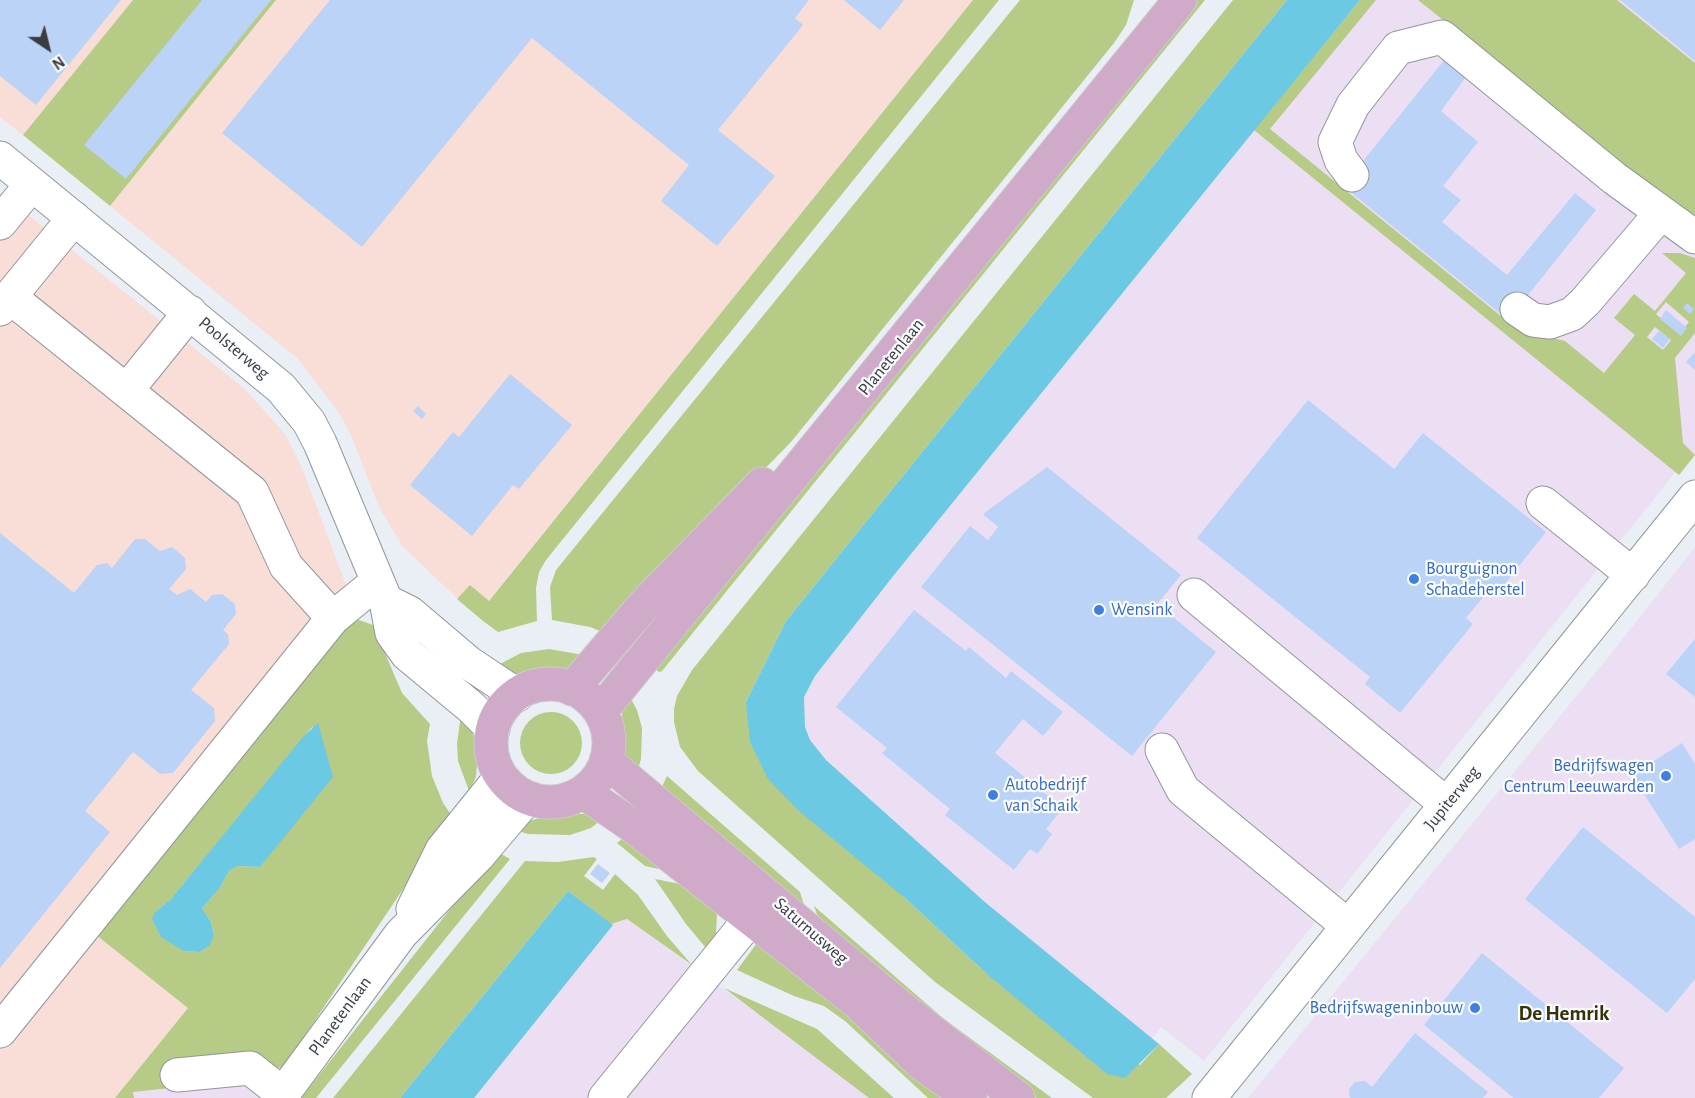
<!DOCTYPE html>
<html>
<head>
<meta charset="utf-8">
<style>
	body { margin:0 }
	#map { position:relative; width:1695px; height:1098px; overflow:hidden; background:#eaeff6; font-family:"Alegreya Sans",sans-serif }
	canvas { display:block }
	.north { position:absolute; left:18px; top:18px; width:60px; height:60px; -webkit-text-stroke:4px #fafcff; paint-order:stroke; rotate:145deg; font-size:16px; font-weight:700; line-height:24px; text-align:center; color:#3a3c3f }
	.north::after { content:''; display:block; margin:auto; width:21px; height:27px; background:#3a3c3f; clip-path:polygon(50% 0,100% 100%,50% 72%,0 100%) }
</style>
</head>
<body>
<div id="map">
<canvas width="1695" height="1098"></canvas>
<div class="north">N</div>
</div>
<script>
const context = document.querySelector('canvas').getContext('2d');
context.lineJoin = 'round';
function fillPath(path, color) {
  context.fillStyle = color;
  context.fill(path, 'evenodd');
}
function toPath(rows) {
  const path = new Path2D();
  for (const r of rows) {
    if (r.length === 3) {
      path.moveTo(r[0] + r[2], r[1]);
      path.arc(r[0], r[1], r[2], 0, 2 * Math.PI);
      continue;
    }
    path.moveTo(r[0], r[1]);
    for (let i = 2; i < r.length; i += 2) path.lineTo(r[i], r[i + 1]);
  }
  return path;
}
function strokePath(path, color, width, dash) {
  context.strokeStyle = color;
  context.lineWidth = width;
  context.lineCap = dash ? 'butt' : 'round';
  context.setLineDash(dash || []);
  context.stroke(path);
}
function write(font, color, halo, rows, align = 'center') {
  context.font = font + ' "Alegreya Sans",sans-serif';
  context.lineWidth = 4.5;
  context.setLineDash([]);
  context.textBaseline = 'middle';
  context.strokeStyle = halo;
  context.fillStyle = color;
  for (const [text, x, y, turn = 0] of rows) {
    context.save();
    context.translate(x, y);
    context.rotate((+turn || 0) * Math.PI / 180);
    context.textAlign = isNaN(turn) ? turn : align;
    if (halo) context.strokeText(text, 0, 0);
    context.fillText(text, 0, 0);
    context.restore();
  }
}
fillPath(toPath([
	[1360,0,1695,0,1695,455,1679,475,1675,473,1204,1061,1161,1027,1152,1039,986,903,826,760,810,740,805,727,804,697,815,676,894,575],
	[1695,547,1695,1098,1248,1098,1609,656],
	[627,919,839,1073,869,1098,474,1098,611,924],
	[287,1062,259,1098,134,1098,133,1092,171,1088]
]), '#eddff3');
fillPath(toPath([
	[0,0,133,0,23,135,0,117],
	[276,0,973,0,482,609,459,600,402,546,379,507,350,433,339,413,298,359,110,206],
	[0,192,245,389,285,434,301,465,404,740,115,1098,0,1098]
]), '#f8ded7');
fillPath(toPath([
	[133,0,276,0,110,206,23,135],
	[973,0,999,0,546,560,539,572,536,588,537,621,498,632,483,621,457,599,470,585,489,601],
	[1020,0,1134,0,1126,25,1114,43,791,442,641,595,607,634,590,627,552,620,550,587,556,570],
	[1190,0,1205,0,662,671,659,672,651,665],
	[1233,0,1287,0,786,621,746,702,905,898,987,974,1140,1065,1159,1044,1192,1074,1166,1098,1093,1098,935,982,698,771,680,747,674,722,674,709,677,696,692,670],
	[1360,0,1376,0,1270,129,1507,321,1540,335,1565,341,1604,373,1635,335,1614,318,1634,294,1655,311,1686,273,1662,253,1680,253,1695,258,1695,333,1675,358,1683,443,1695,455,1679,475,1254,130],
	[1666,302,1689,322,1679,334,1656,314],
	[1655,327,1671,340,1663,350,1647,337],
	[1418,0,1617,0,1695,63,1695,221],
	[359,620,373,625,402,693,430,724,427,741,432,776,443,803,454,819,434,843,287,1062,282,1067,171,1088,133,1092,134,1098,115,1098,188,1008,95,934,349,623],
	[313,726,274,848,260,867,236,866,229,871,219,889,202,908,211,922,214,934,210,945,200,952,184,951,155,912,171,899],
	[549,649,584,655,568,668,558,671,517,674,505,671,498,665,521,653],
	[629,695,637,710,642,728,641,759,637,773,628,764,623,751,622,711],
	[551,743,31],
	[461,714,475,738,478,751,476,777,469,791,458,761,457,744],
	[667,776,800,892,805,908,660,791],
	[569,814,586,814,601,820,591,828,570,835,528,834,515,830,524,822,540,818],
	[628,834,668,871,645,866,617,843],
	[496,851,510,859,316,1098,301,1098],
	[594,857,597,859,584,876,603,890,615,874,638,895,667,936,692,965,627,919,611,924,568,891,400,1098,333,1098,525,861,558,862],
	[655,879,685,885,717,912,716,935,706,948,686,924],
	[814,906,944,1019,1052,1098,1037,1098,977,1056,819,920],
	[760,939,946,1098,928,1098,845,1021,824,1006,794,996,737,970],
	[724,988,817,1029,894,1098,869,1098]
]), '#b6cb85');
fillPath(toPath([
	[1287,0,1360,0,894,575,815,676,804,697,805,727,810,740,826,760,986,903,1159,1044,1125,1078,1107,1074,987,974,905,898,800,812,768,779,750,742,746,702,786,621],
	[318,723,333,777,260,867,237,866,229,871,219,889,202,908,211,922,214,935,210,945,200,952,184,951,161,937,152,919,155,912,171,899,303,737],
	[568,891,613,925,474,1098,400,1098]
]), '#6bc9e3');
fillPath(toPath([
	[0,0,121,0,36,105,0,76],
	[202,0,271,0,126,179,84,145],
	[330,0,809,0,795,18,803,25,718,130,775,176,717,246,661,201,689,165,532,38,362,247,222,133],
	[844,0,904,0,880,30],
	[1620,0,1695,0,1695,61,1656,29],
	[1445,59,1466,77,1441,111,1478,142,1443,186,1461,200,1442,222,1507,275,1575,193,1596,210,1508,320,1343,186],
	[1687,303,1694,309,1690,314,1683,308],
	[1666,310,1687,328,1681,336,1660,319],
	[1659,331,1670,339,1663,348,1652,339],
	[1695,352,1695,370,1686,362],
	[510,374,572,425,519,489,513,485,472,536,410,485,453,432,459,437],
	[1308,400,1394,469,1423,433,1546,532,1500,590,1493,585,1466,618,1473,624,1400,713,1365,684,1370,677,1197,538],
	[418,406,426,414,422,419,413,411],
	[1047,467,1181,575,1157,604,1216,652,1132,756,921,587,970,526,988,540,998,527,983,514],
	[0,533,74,593,97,565,107,563,112,568,135,539,145,539,160,551,172,547,185,558,186,569,169,589,177,595,190,589,206,602,212,595,222,594,235,604,236,614,223,630,228,634,229,644,191,690,214,708,215,721,173,773,160,774,133,752,85,811,110,832,0,968],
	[914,610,966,651,969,647,1006,678,1011,671,1063,712,1043,736,1023,719,995,753,1063,808,1046,829,1052,834,1037,854,1030,849,1014,870,945,815,950,809,882,753,887,748,836,707],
	[1695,639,1695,697,1666,674],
	[1682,743,1695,764,1695,839,1679,849,1632,775],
	[1583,827,1695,917,1695,979,1667,1013,1525,899],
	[598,864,610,873,602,883,590,874],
	[1482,953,1624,1068,1599,1098,1514,1098,1424,1025],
	[1415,1033,1488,1092,1483,1098,1350,1098,1349,1089,1355,1082,1365,1081,1372,1087]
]), '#bad3f7');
const minor = toPath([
	[0,158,281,388,309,422,320,443,386,601,392,633,407,654,472,708,493,729],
	[1352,175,1341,160,1335,142,1353,105,1398,48,1442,37,1614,178,1695,237],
	[0,223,32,184],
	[10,297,252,492,286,566,333,618],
	[0,309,74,218],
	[1517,309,1533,320,1550,322,1572,314,1585,302,1661,213],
	[127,390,190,312],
	[1543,503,1633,575],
	[1194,595,1446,804],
	[386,601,410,613,469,663,517,695],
	[1162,750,1183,790,1348,926],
	[413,909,442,850,501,777],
	[0,1031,333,618,377,582],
	[177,1075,250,1068,283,1094],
	[280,1098,401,934,478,856,527,798],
	[605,1098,768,897],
	[1209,1098,1695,497]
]);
const major = toPath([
	[550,743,59],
	[572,689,644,605,762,484],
	[600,712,1180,0],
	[606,761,899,1006,1018,1098],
	[583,792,630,824,857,1002,921,1063,970,1098]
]);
strokePath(minor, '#91959c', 35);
strokePath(major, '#cccccd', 35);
strokePath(minor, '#fff', 33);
strokePath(major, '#d0aac9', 33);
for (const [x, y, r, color] of [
	[1414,579,6,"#3f7fe0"],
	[1099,610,6,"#3f7fe0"],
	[1666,776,6,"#3f7fe0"],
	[993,795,6,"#3f7fe0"],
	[1475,1008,6,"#3f7fe0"]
]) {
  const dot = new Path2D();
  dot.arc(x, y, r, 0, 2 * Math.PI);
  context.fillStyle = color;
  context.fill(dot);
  strokePath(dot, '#fafcff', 2);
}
write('18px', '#3a3c3f', '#fafcff', [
	["Poolsterweg",234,348,40],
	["Planetenlaan",891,357,-51],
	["Jupiterweg",1452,798,-51],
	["Saturnusweg",811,931,41],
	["Planetenlaan",340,1016,-54]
]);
write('18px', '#366cbe', '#fafcff', [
	["Bourguignon",1426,569],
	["Schadeherstel",1426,590],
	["Wensink",1111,610],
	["Bedrijfswagen",1654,766,"right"],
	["Centrum Leeuwarden",1654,787,"right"],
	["Autobedrijf",1005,785],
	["van Schaik",1005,806],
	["Bedrijfswageninbouw",1463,1008,"right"]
], 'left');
write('bold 21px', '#353207', '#fafcff', [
	["De Hemrik",1564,1014]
]);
</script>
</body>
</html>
